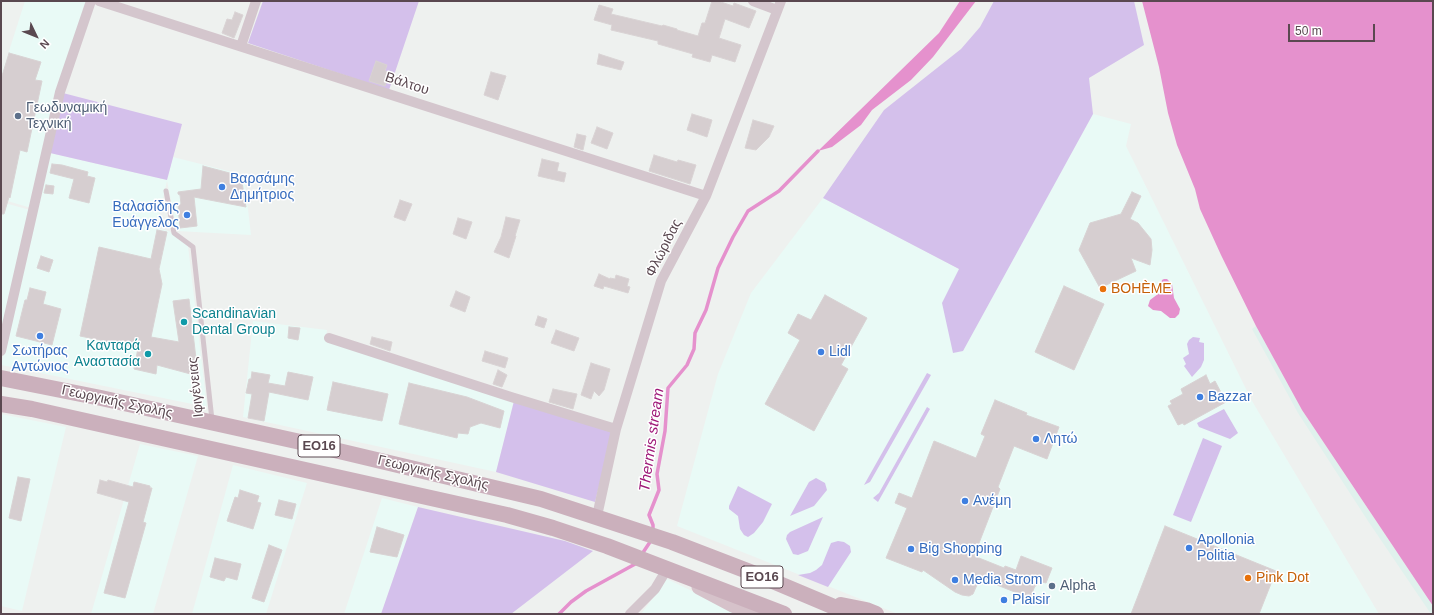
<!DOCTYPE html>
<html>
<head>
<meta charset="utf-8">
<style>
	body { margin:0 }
	#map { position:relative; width:1434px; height:615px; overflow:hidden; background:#eef1ef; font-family:Helvetica,sans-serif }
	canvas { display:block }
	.frame { position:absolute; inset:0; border:2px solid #5a4850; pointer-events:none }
	.north { position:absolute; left:16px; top:16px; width:40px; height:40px; -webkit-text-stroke:3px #fff; paint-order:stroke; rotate:133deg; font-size:11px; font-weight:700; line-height:16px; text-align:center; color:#5a4850 }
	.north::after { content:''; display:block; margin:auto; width:14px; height:18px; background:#5a4850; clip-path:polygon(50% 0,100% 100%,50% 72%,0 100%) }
	.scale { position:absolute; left:1288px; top:24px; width:87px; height:18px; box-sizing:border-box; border:2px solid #5a4850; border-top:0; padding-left:5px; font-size:12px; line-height:14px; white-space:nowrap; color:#5a4850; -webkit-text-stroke:3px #fff; paint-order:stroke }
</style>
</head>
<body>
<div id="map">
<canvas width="1434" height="615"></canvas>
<div class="frame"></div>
<div class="north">N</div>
<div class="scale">50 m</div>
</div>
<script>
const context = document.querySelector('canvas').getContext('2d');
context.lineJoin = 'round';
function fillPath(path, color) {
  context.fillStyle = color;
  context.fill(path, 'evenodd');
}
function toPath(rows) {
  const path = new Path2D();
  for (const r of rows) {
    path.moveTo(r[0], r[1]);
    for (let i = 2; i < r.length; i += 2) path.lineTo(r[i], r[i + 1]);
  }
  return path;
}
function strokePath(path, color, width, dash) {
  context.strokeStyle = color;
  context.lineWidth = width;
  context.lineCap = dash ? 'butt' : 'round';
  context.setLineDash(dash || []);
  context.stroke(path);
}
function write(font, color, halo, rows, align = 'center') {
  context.font = font + ' Helvetica,sans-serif';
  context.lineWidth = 3;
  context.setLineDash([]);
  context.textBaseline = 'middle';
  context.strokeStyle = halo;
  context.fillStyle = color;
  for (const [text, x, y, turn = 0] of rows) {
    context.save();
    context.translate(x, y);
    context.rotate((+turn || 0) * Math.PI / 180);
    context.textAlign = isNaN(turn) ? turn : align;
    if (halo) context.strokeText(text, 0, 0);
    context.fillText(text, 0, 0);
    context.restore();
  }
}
fillPath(toPath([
	[25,1,87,1,31,208,1,199,1,76],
	[1093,114,1131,124,1126,146,1252,401,1379,614,898,614,677,526,718,374,751,293,823,198,959,269,1017,251],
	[50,153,167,180,173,157,244,175,251,235,177,231,167,181,156,228,169,231,188,246,207,407,1,365],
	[1,202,30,210,1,338],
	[253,321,327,330,326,340,514,401,496,472,243,417],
	[1,414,66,427,22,611,1,606],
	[140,444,198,456,153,614,91,614],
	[233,465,307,483,266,614,192,614],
	[382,498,418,507,381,614,344,614],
	[667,579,719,604,744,614,641,614]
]), '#e9faf6');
fillPath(toPath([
	[263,1,419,1,389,90,248,43],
	[994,1,1134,1,1144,45,1089,78,1093,114,963,351,953,353,942,303,959,269,823,198,884,110,961,49,980,27],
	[63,93,182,124,167,180,50,153],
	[1193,337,1200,338,1199,342,1204,343,1204,360,1201,367,1192,377,1184,366,1186,364,1183,358,1189,354,1187,344,1189,340],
	[927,373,931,375,870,482,864,485],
	[514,401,613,431,595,502,496,472],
	[927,407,930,409,878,502,873,498,879,493],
	[1224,409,1238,433,1230,439,1199,427,1197,423],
	[1203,438,1222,446,1191,522,1173,515],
	[816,478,825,483,827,490,814,506,790,516,809,482],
	[738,486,772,504,763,522,754,533,748,537,744,535,740,529,738,516,729,509,729,506],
	[418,507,565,541,593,551,511,614,381,614],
	[823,517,808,551,798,555,793,554,786,539,787,535,790,532],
	[838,541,844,542,850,546,851,552,828,587,798,575,810,573,816,570,822,565,831,543]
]), '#d4c0eb');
fillPath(toPath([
	[1256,326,1302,410,1433,606,1433,614,1431,614,1368,521,1298,413,1252,329]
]), '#e0f1ed');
fillPath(toPath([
	[960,1,976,1,933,57,911,80,872,110,861,125,832,147,818,151,939,33],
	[1142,1,1433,1,1433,606,1302,410,1256,326,1221,255,1200,209,1195,189,1177,145,1168,113,1159,67],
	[1164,279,1167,279,1172,284,1174,298,1180,309,1179,314,1175,318,1170,318,1161,311,1153,310,1148,306,1150,300,1158,294,1162,280]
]), '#e591cd');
strokePath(toPath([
	[653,531,653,525,649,515,659,490,657,474,665,431,668,388,687,365,694,349,695,333,706,310,718,268,733,237,748,211,779,191,818,151],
	[642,554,652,539],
	[559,614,571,602,586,591,637,563]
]), '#e591cd', 3.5);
const building = toPath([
	[712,1,718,1,733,6,734,3,756,11,749,28,725,19,719,38,741,45,735,62,712,55,710,62,692,57,693,54,658,44,658,41,611,30,612,25,594,20,599,5,613,9,611,14,662,26,663,25,677,29,677,30,698,36,702,23,705,23,712,1],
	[235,12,243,15,234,38,222,33,227,19,232,20,235,12],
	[9,53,41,62,35,80,42,81,27,152,20,150,10,198,9,197,4,214,1,214,1,79,9,53],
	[599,54,624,62,621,70,597,64,599,54],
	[376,61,387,65,385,71,390,72,385,86,369,81,376,61],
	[491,72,506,76,498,100,484,95,491,72],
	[692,114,712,120,707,137,687,130,692,114],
	[753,120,774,126,769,137,756,150,745,148,753,120],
	[597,127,613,133,607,149,591,143,597,127],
	[577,134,586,136,583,150,574,147,577,134],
	[654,155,677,162,678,160,696,165,690,184,649,171,654,155],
	[542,159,559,163,557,171,566,173,564,182,538,176,542,159],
	[52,164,62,165,88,172,87,176,95,178,89,203,69,198,74,179,50,173,52,164],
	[203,166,241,176,246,207,194,197,197,226,180,228,178,205,181,204,180,195,178,194,178,192,201,189,203,166],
	[46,185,54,186,53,194,44,193,46,185],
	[1132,192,1141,196,1130,219,1138,223,1151,239,1152,250,1150,265,1131,258,1136,271,1100,288,1079,250,1090,223,1121,214,1132,192],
	[400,200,412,204,405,221,394,217,400,200],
	[506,217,520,220,515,236,516,236,509,258,494,252,501,237,506,217],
	[458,218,472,222,466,239,453,234,458,218],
	[157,230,167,232,159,269,162,284,151,337,179,342,173,301,189,299,198,376,157,365,156,374,134,369,138,348,80,336,99,247,151,259,157,230],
	[41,256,53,260,49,272,37,268,41,256],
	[599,274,610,279,610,278,615,279,616,275,629,279,627,286,630,287,628,293,604,286,603,289,594,286,599,274],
	[1064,286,1104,304,1074,370,1035,352,1064,286],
	[30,288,46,292,43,304,61,309,52,345,16,336,25,300,27,300,30,288],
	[456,291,470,297,465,312,450,306,456,291],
	[825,295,867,318,841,365,848,369,814,431,765,404,800,340,788,333,798,314,811,320,825,295],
	[538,316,547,319,544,328,535,325,538,316],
	[289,327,300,328,298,340,288,338,289,327],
	[556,330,579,338,574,351,551,343,556,330],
	[372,337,392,342,390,351,370,344,372,337],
	[485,351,508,358,505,368,482,361,485,351],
	[591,363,610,369,604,390,599,396,594,391,591,399,581,395,591,363],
	[498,370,507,375,502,387,493,384,498,370],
	[252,372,270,375,268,383,285,386,288,372,313,377,308,400,269,392,264,421,248,418,252,394,246,393,249,379,251,379,252,372],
	[1206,375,1210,384,1215,381,1226,402,1184,425,1183,423,1178,425,1168,406,1172,404,1170,401,1183,394,1181,389,1206,375],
	[333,382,388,394,382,421,327,410,333,382],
	[409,383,467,397,504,411,500,428,481,423,470,427,468,434,458,433,457,438,399,424,409,383],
	[553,389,577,394,573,409,549,402,553,389],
	[995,400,1027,413,1026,415,1059,427,1047,459,1014,446,998,487,1000,489,974,556,1004,568,1005,566,1016,570,1021,556,1052,568,1046,583,1038,581,1036,586,1035,586,1030,598,997,585,998,582,980,578,973,594,969,596,962,595,955,592,923,570,922,572,886,558,907,508,895,503,899,493,912,498,934,441,976,458,985,436,981,434,995,400],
	[18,477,30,479,21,521,9,518,18,477],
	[100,480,107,482,108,480,133,487,134,482,150,486,150,488,152,488,143,522,146,523,125,598,104,593,129,502,97,493,100,480],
	[240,490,259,496,257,502,261,503,253,529,227,521,235,497,238,498,240,490],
	[279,500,296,504,292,519,275,515,279,500],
	[1165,526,1276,571,1259,614,1131,614,1165,526],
	[377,527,404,535,397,557,370,552,377,527],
	[269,545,282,550,264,602,252,598,269,545],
	[215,558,241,564,237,580,226,577,224,581,210,577,215,558]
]);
fillPath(building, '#d6ced0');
strokePath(building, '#d9d3d4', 1);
strokePath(toPath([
	[166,191,174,233,193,247,212,420]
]), '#d4c6cd', 5);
strokePath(toPath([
	[99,1,706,196],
	[753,1,777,10],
	[241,46,256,1],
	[329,338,511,397,616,429],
	[1,351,60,92,91,1],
	[597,516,616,429,661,281,706,196,781,1],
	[630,614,655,589,667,569]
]), '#d4c6cd', 10);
strokePath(toPath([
	[699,587,733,605,754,614]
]), '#d6c2ca', 15);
strokePath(toPath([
	[1,378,101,398,305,443,541,499,672,542,763,577,851,614],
	[1,404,32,409,507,515,553,528,607,546,784,614],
	[841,605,866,610,876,614]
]), '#cbb0bc', 16);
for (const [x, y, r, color] of [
	[18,116,4,"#5c6f8a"],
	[222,187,4,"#3f7fe0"],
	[187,215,4,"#3f7fe0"],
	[1103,289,4,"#e8710a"],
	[184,322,4,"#0f9aa8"],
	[40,336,4,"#3f7fe0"],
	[821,352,4,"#3f7fe0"],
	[148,354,4,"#0f9aa8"],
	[1200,397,4,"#3f7fe0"],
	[1036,439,4,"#3f7fe0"],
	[965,501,4,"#3f7fe0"],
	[1189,548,4,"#3f7fe0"],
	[911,549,4,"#3f7fe0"],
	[1248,578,4,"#e8710a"],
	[955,580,4,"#3f7fe0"],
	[1052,586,4,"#5c6f8a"],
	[1004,600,4,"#3f7fe0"]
]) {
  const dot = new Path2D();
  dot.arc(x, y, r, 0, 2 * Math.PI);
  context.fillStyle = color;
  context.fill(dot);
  strokePath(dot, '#fff', 1.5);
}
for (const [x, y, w] of [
	[319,446,42],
	[762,577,42]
]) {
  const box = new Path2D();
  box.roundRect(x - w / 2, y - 11, w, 22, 3);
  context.fillStyle = '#fff';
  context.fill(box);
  strokePath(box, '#5a4850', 1);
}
write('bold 13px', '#5a4850', null, [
	["ΕΟ16",319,446],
	["ΕΟ16",762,577]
]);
write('14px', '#5a4850', '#fff', [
	["Βάλτου",407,84,18],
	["Φλώριδας",664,248,-63],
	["Ιφιγένειας",196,387,-96],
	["Γεωργικής Σχολής",117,402,12],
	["Γεωργικής Σχολής",433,473,13]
]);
write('14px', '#4e5e75', '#fff', [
	["Γεωδυναμική",26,108],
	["Τεχνική",26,124],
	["Alpha",1060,586]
], 'left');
write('14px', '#366cbe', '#fff', [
	["Βαρσάμης",230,179],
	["Δημήτριος",230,195],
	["Βαλασίδης",179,207,"right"],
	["Ευάγγελος",179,223,"right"],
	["Σωτήρας",40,351,"center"],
	["Αντώνιος",40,367,"center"],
	["Lidl",829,352],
	["Bazzar",1208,397],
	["Λητώ",1044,439],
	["Ανέμη",973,501],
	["Apollonia",1197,540],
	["Politia",1197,556],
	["Big Shopping",919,549],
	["Media Strom",963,580],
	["Plaisir",1012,600]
], 'left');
write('14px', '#c56008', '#fff', [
	["BOHÈME",1111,289],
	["Pink Dot",1256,578]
], 'left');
write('14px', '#0d838f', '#fff', [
	["Scandinavian",192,314],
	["Dental Group",192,330],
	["Κανταρά",140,346,"right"],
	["Αναστασία",140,362,"right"]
], 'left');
write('italic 15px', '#9e1878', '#fff', [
	["Thermis stream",652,440,-82]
]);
</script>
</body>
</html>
